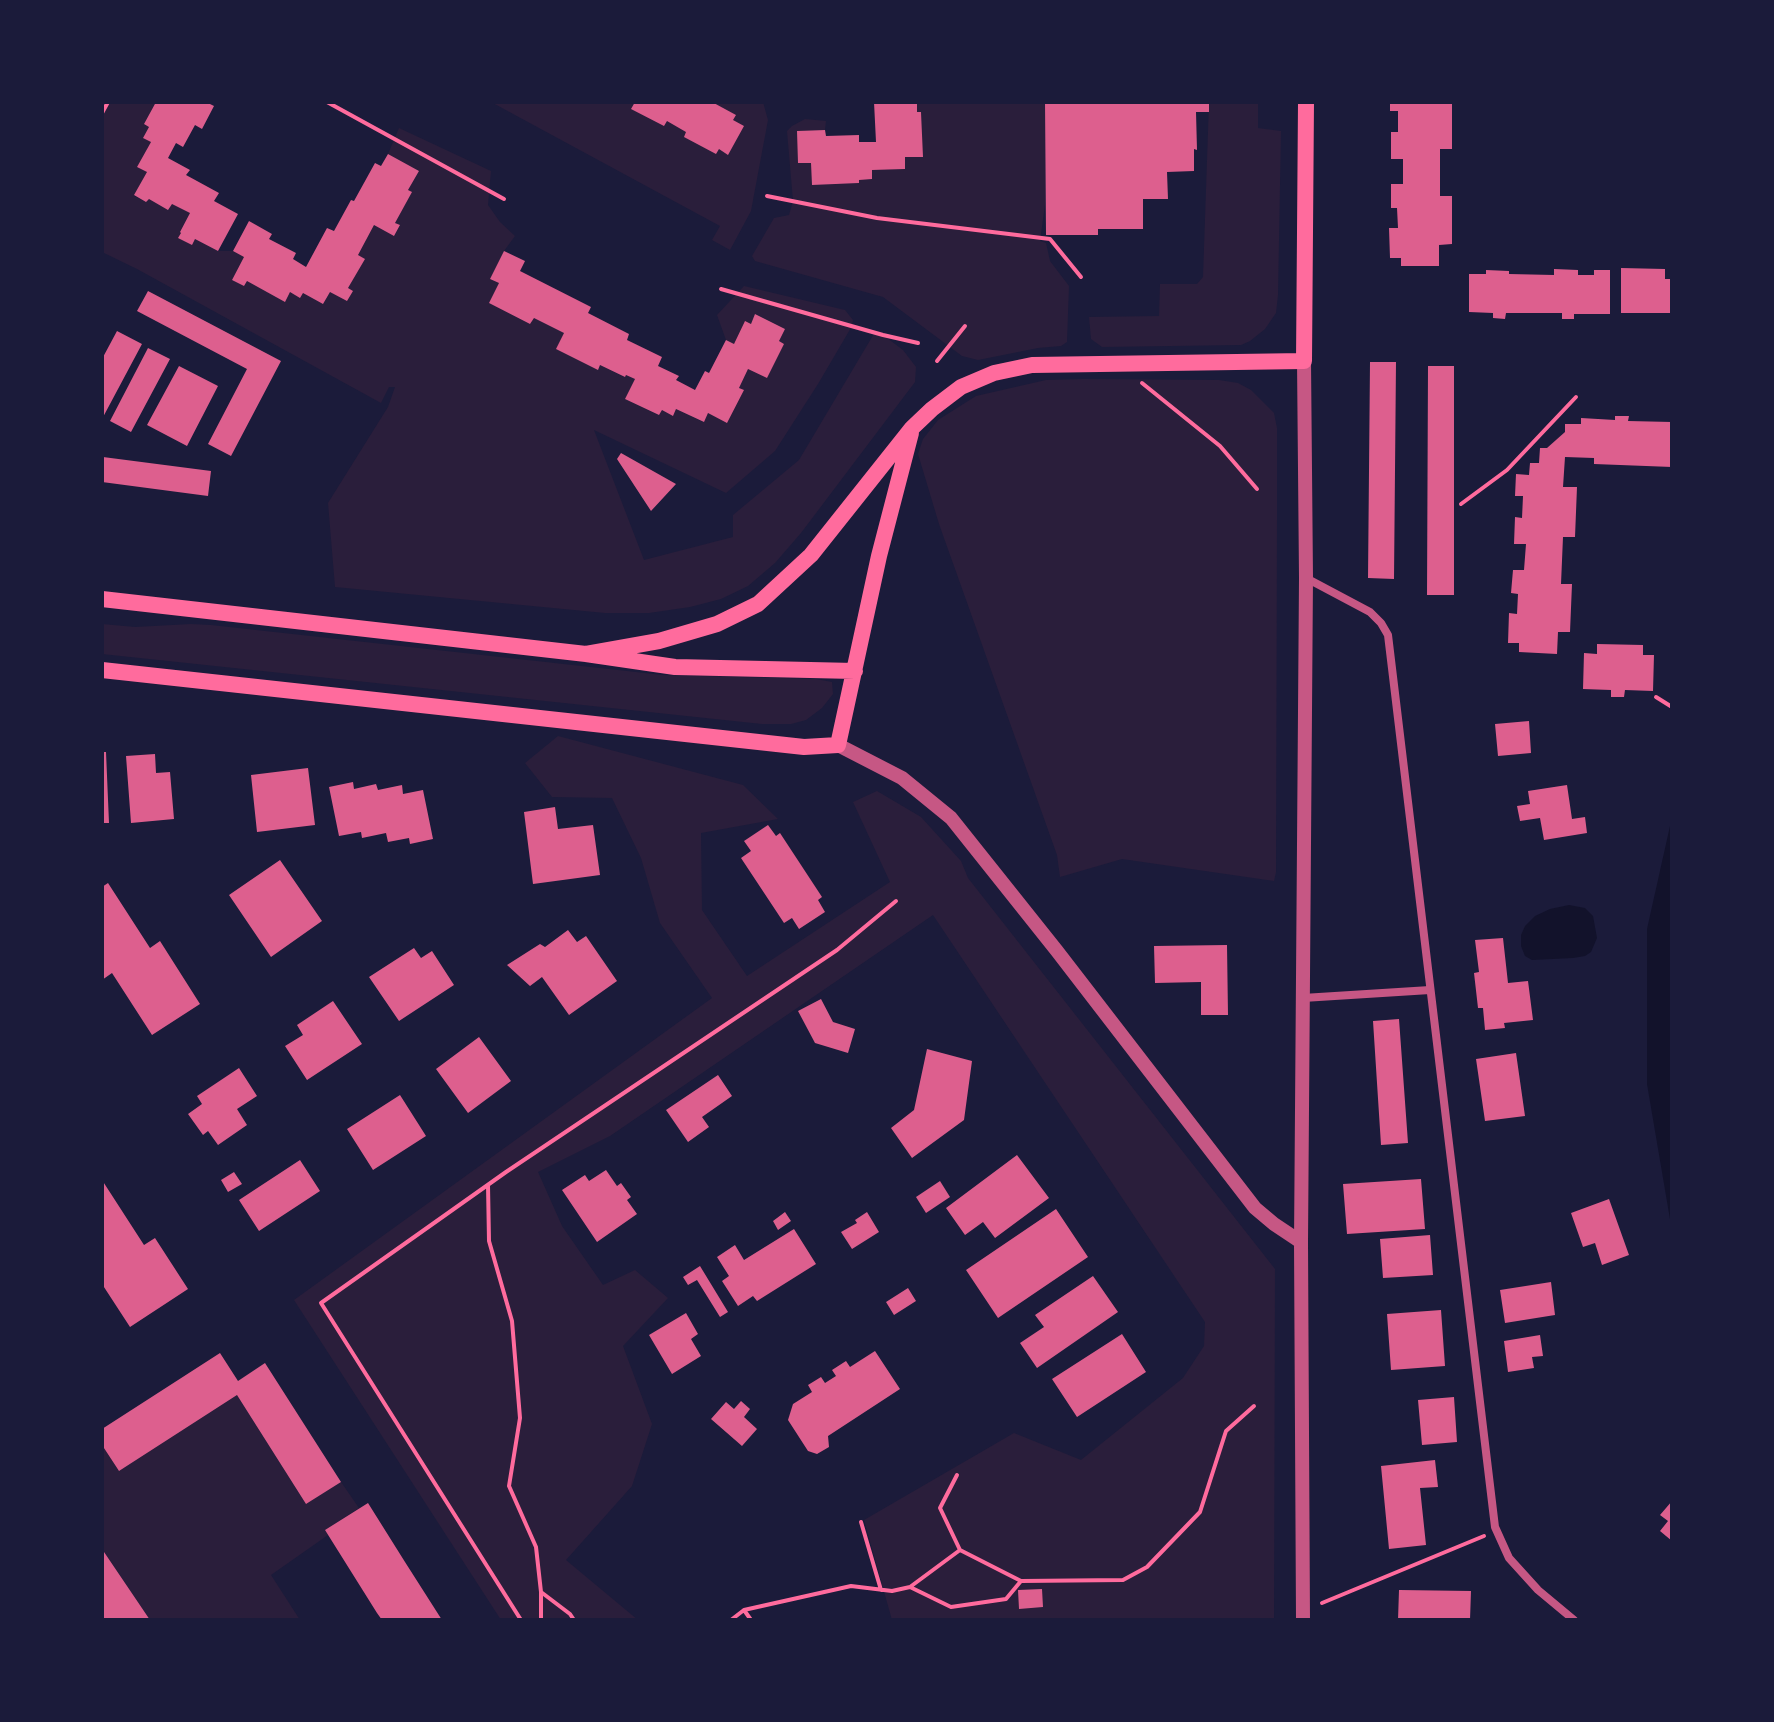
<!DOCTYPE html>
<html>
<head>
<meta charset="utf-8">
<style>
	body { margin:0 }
	#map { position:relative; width:1774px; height:1722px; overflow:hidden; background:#1b1b3a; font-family:"Exo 2",sans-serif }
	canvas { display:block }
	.frame { position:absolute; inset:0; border:104px solid #1b1b3a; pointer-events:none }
</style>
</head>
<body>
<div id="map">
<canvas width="1774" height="1722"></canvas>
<div class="frame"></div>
</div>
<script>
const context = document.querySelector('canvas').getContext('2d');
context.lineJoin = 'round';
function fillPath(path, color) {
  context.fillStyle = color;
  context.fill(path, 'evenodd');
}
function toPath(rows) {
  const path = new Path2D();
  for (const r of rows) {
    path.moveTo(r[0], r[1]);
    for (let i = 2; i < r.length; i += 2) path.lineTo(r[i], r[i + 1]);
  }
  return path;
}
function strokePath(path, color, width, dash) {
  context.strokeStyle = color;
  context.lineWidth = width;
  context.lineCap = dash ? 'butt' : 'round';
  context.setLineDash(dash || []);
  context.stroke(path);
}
fillPath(toPath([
	[102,102,156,102,144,124,149,127,144,138,151,142,137,167,147,172,134,196,146,202,149,199,172,204,190,213,180,231,181,233,179,238,192,245,195,239,218,251,233,251,244,257,232,280,244,286,247,281,285,301,290,292,300,297,303,293,323,304,330,292,348,288,364,259,358,255,374,225,394,236,400,226,395,223,411,192,408,190,419,171,388,154,399,128,491,171,488,205,500,222,515,236,504,251,490,279,499,283,489,303,530,324,534,318,564,333,557,349,598,369,600,365,624,377,626,375,635,379,625,399,658,415,662,410,673,416,676,409,703,422,708,413,727,422,739,388,748,369,767,378,784,344,779,341,785,329,756,314,751,324,745,322,734,344,726,340,717,315,744,286,845,310,853,320,852,326,818,384,775,451,726,493,594,430,644,560,733,537,733,515,799,460,875,332,883,335,903,350,916,367,915,382,801,533,775,563,748,586,721,599,690,607,649,613,605,613,335,587,328,503,388,407,395,387,389,387,381,403,137,269,102,252],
	[491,102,763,102,768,120,751,211,730,250,712,240,720,226],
	[917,102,1045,102,1045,205,1040,241,1046,243,1050,261,1069,286,1067,342,1061,346,1038,348,978,360,962,356,883,297,755,261,752,256,774,218,789,215,793,201,787,131,792,126,805,119,826,121,825,130,798,131,798,163,811,163,813,185,858,183,859,180,872,170,905,169,905,157,922,157,921,113,917,112],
	[1209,102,1258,102,1258,128,1281,131,1278,295,1276,313,1265,329,1250,341,1241,345,1102,347,1091,339,1089,317,1159,316,1160,284,1197,284,1203,277],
	[1083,379,1219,380,1238,383,1251,390,1274,413,1277,428,1277,519,1276,872,1274,881,1122,859,1060,877,1057,855,939,524,918,454,923,439,938,420,976,396,1046,380],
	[102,624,135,627,191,624,211,625,663,675,816,679,832,682,833,694,822,708,806,720,791,724,762,724,102,654],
	[558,736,743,785,778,819,701,833,702,910,747,976,890,882,853,802,877,791,921,817,961,861,968,878,1275,1269,1274,1620,892,1620,864,1520,1014,1433,1081,1460,1183,1378,1204,1346,1205,1322,933,915,610,1136,538,1172,562,1226,603,1285,635,1270,668,1298,623,1346,652,1424,632,1486,566,1560,638,1620,501,1620,294,1300,712,998,660,923,641,858,612,798,552,797,525,763],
	[237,1395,306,1504,341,1482,359,1508,325,1530,328,1535,271,1575,300,1620,150,1620,102,1549,102,1445,119,1471]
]), '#2a1e3b');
fillPath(toPath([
	[1672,817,1672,1231,1647,1084,1647,929],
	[1569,905,1585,908,1593,916,1597,938,1591,952,1585,956,1573,958,1532,960,1525,956,1521,946,1521,935,1525,926,1535,916,1550,909]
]), '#12122b');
fillPath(toPath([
	[156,102,206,102,214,106,202,129,195,125,183,147,176,143,168,158,190,170,186,175,219,193,214,201,238,214,218,251,195,239,192,245,178,238,181,233,180,232,190,213,172,204,168,210,149,199,146,202,134,195,147,172,137,167,151,142,143,138,149,127,144,124],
	[635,102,712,102,736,115,733,120,744,126,728,155,719,149,716,154,684,137,686,132,667,121,664,126,631,109],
	[874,102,917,102,917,112,921,112,923,157,905,157,905,169,872,170,872,179,859,180,859,183,812,185,811,163,798,163,797,131,825,130,826,136,859,135,859,142,876,142],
	[1045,102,1209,102,1209,112,1196,112,1197,150,1194,149,1194,171,1167,172,1168,199,1143,199,1143,229,1098,229,1098,235,1046,235],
	[1390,102,1452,102,1452,149,1440,149,1440,196,1452,196,1452,244,1439,245,1439,266,1401,266,1401,258,1390,258,1389,228,1398,228,1397,208,1391,208,1391,184,1403,184,1403,159,1391,159,1391,132,1398,132,1398,111,1390,111],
	[388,154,419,171,408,190,412,192,395,223,400,225,394,236,374,225,358,255,365,259,348,288,353,291,347,301,330,292,323,304,303,293,300,298,290,292,285,302,247,281,244,286,232,280,244,257,233,251,249,221,272,234,269,239,296,253,293,259,306,267,327,228,334,231,351,200,354,201,375,163,381,166],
	[504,251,525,261,520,271,591,307,588,313,629,334,627,340,662,357,658,366,679,376,676,380,695,390,705,371,709,373,726,340,734,344,745,321,751,324,755,314,785,329,779,341,784,344,767,378,748,369,739,388,744,390,727,423,708,413,704,422,676,409,673,416,662,410,659,415,625,399,635,379,626,375,625,377,600,365,598,370,556,349,564,333,534,318,530,324,489,303,499,283,490,279],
	[1621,268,1665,269,1665,279,1672,279,1672,313,1621,313],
	[1554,269,1578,270,1578,275,1594,275,1594,270,1610,270,1610,314,1574,314,1574,319,1562,319,1562,313,1506,313,1505,319,1493,318,1493,313,1469,312,1469,274,1486,274,1486,270,1509,271,1509,274,1554,275],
	[148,291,281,361,231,456,208,444,247,369,137,311],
	[117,331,142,344,102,419,102,359],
	[148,348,170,359,131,432,110,421],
	[1370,362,1396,362,1394,579,1368,578],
	[179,366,218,386,187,446,147,425],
	[1428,366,1454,366,1454,595,1427,595],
	[1615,416,1629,416,1628,421,1672,422,1672,467,1594,464,1594,458,1565,457,1563,487,1577,487,1575,537,1563,537,1561,584,1572,584,1570,632,1558,632,1557,654,1519,652,1519,643,1508,643,1509,613,1517,614,1518,594,1511,593,1513,570,1524,570,1526,544,1514,544,1515,517,1522,518,1523,496,1515,496,1516,474,1529,475,1530,463,1539,463,1540,448,1547,448,1565,432,1565,424,1581,424,1581,418,1615,420],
	[621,453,676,484,651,511,617,459],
	[103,457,211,471,208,496,102,482],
	[1597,644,1643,645,1643,655,1654,655,1653,691,1625,690,1624,697,1611,697,1611,690,1583,689,1584,653,1597,654],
	[1529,721,1531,753,1498,756,1495,724],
	[102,752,106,752,109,823,102,823],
	[155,754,156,773,170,772,174,819,131,823,126,756],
	[308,768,315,825,257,832,251,775],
	[353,782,354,789,376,784,378,790,402,785,403,794,423,790,433,839,410,844,409,838,388,842,386,833,362,838,361,832,339,836,329,787],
	[1567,785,1572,819,1585,817,1587,833,1544,840,1540,818,1520,821,1517,806,1530,804,1528,791],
	[555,807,558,829,593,825,600,875,533,884,524,812],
	[768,825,776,836,780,833,822,897,818,900,825,912,799,929,792,918,784,923,741,858,751,851,744,841],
	[280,860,322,921,271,957,229,895],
	[108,883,150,948,160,941,200,1004,152,1035,112,973,102,980,102,887],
	[568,930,577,942,586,936,617,981,569,1015,542,977,530,986,507,965,540,944,545,947],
	[1503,938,1508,983,1528,981,1533,1020,1504,1023,1505,1028,1485,1030,1483,1008,1478,1008,1474,973,1479,972,1475,940],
	[1227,945,1228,1015,1201,1015,1201,982,1155,983,1154,946],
	[414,948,421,958,432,951,454,985,399,1021,369,977],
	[821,999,833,1022,855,1029,848,1053,815,1043,798,1011],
	[333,1001,362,1044,307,1080,285,1046,303,1035,297,1025],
	[1399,1019,1408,1143,1381,1145,1373,1021],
	[479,1037,511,1081,468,1113,436,1069],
	[927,1049,972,1061,964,1120,912,1158,891,1128,914,1110],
	[1516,1053,1525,1116,1485,1121,1476,1059],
	[239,1068,257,1096,237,1109,247,1125,218,1145,208,1131,203,1135,188,1114,202,1104,197,1096],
	[718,1075,732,1096,702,1117,709,1127,688,1142,666,1110],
	[400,1095,426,1136,373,1170,347,1129],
	[1017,1155,1049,1198,995,1238,983,1222,965,1235,946,1208],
	[300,1160,320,1191,259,1231,239,1200],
	[606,1170,617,1186,621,1183,631,1197,627,1200,637,1214,597,1242,562,1190,585,1175,589,1181],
	[234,1172,242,1184,228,1192,221,1180],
	[1421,1179,1425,1229,1347,1234,1343,1184],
	[102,1180,144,1245,155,1238,188,1289,130,1327,102,1284],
	[940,1181,950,1197,926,1213,916,1197],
	[1609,1199,1629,1255,1602,1265,1595,1243,1583,1247,1571,1213],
	[1056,1209,1088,1257,998,1318,966,1270],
	[785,1212,791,1221,778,1230,773,1221],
	[867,1212,879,1232,852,1249,841,1232,857,1223,855,1220],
	[794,1229,816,1264,757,1301,753,1296,738,1306,722,1281,729,1276,717,1257,735,1245,744,1260],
	[1430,1235,1433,1275,1383,1278,1380,1239],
	[700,1266,728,1312,720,1317,697,1280,688,1285,683,1277],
	[1093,1276,1118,1312,1037,1368,1020,1343,1044,1327,1035,1315],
	[1551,1282,1555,1315,1505,1323,1500,1290],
	[908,1288,916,1301,894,1315,886,1302],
	[1441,1310,1445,1366,1391,1370,1387,1314],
	[686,1313,698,1334,691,1339,701,1356,672,1374,649,1335],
	[1122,1334,1146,1372,1077,1417,1052,1379],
	[1540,1335,1543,1356,1532,1357,1534,1368,1508,1372,1504,1341],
	[875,1351,900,1389,828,1436,829,1447,817,1454,808,1451,788,1420,793,1404,812,1392,808,1385,821,1377,825,1383,836,1376,832,1370,846,1361,850,1367],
	[220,1353,238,1381,265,1363,341,1482,306,1504,237,1395,119,1471,102,1445,102,1429],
	[1454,1397,1457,1442,1422,1445,1418,1400],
	[741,1401,750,1409,744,1417,757,1429,742,1446,711,1419,726,1402,734,1409],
	[1435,1460,1438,1487,1420,1488,1426,1545,1389,1549,1381,1466],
	[1672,1501,1672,1541,1660,1531,1668,1521,1660,1515],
	[368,1503,405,1562,442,1620,382,1620,377,1613,325,1530],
	[102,1549,150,1620,102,1620],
	[1042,1589,1043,1607,1019,1609,1018,1590],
	[1399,1590,1471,1591,1470,1620,1398,1620]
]), '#dd5f8e');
strokePath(toPath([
	[327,102,504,199],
	[102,113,108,102],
	[767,196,877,218,1050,239,1081,277],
	[721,289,883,335,918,343],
	[937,361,965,326],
	[1142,383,1220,446,1257,489],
	[1461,504,1507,470,1576,397],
	[1656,697,1672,707],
	[488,1185,489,1241,512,1321,520,1418,509,1486,536,1547,541,1592,541,1620],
	[957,1475,940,1508,960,1550],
	[861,1522,881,1590],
	[910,1587,960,1550,1021,1581],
	[541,1592,570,1614,574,1620],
	[1322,1603,1484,1536],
	[744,1610,751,1620],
	[521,1620,321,1303,506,1172,837,950,896,901],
	[731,1620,744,1610,851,1586,892,1591,910,1587,951,1607,1006,1599,1021,1581,1123,1580,1147,1567,1200,1512,1226,1431,1254,1406]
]), '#ff6b9d', 4);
strokePath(toPath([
	[1306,578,1370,612,1381,623,1388,635,1495,1527,1509,1558,1538,1590,1574,1620],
	[1303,998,1430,990]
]), '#c65784', 8);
strokePath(toPath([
	[838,745,902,778,951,818,1057,951,1255,1208,1274,1224,1301,1242],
	[1303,1620,1301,1242,1306,578,1304,361]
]), '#c65784', 14);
strokePath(toPath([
	[102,599,586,654,675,667,855,671],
	[586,654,659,641,717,624,758,604,811,555,912,428,932,409,961,387,994,373,1032,365,1304,361,1306,102],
	[102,670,804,747,838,745,879,556,911,433]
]), '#ff6b9d', 16);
</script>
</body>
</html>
